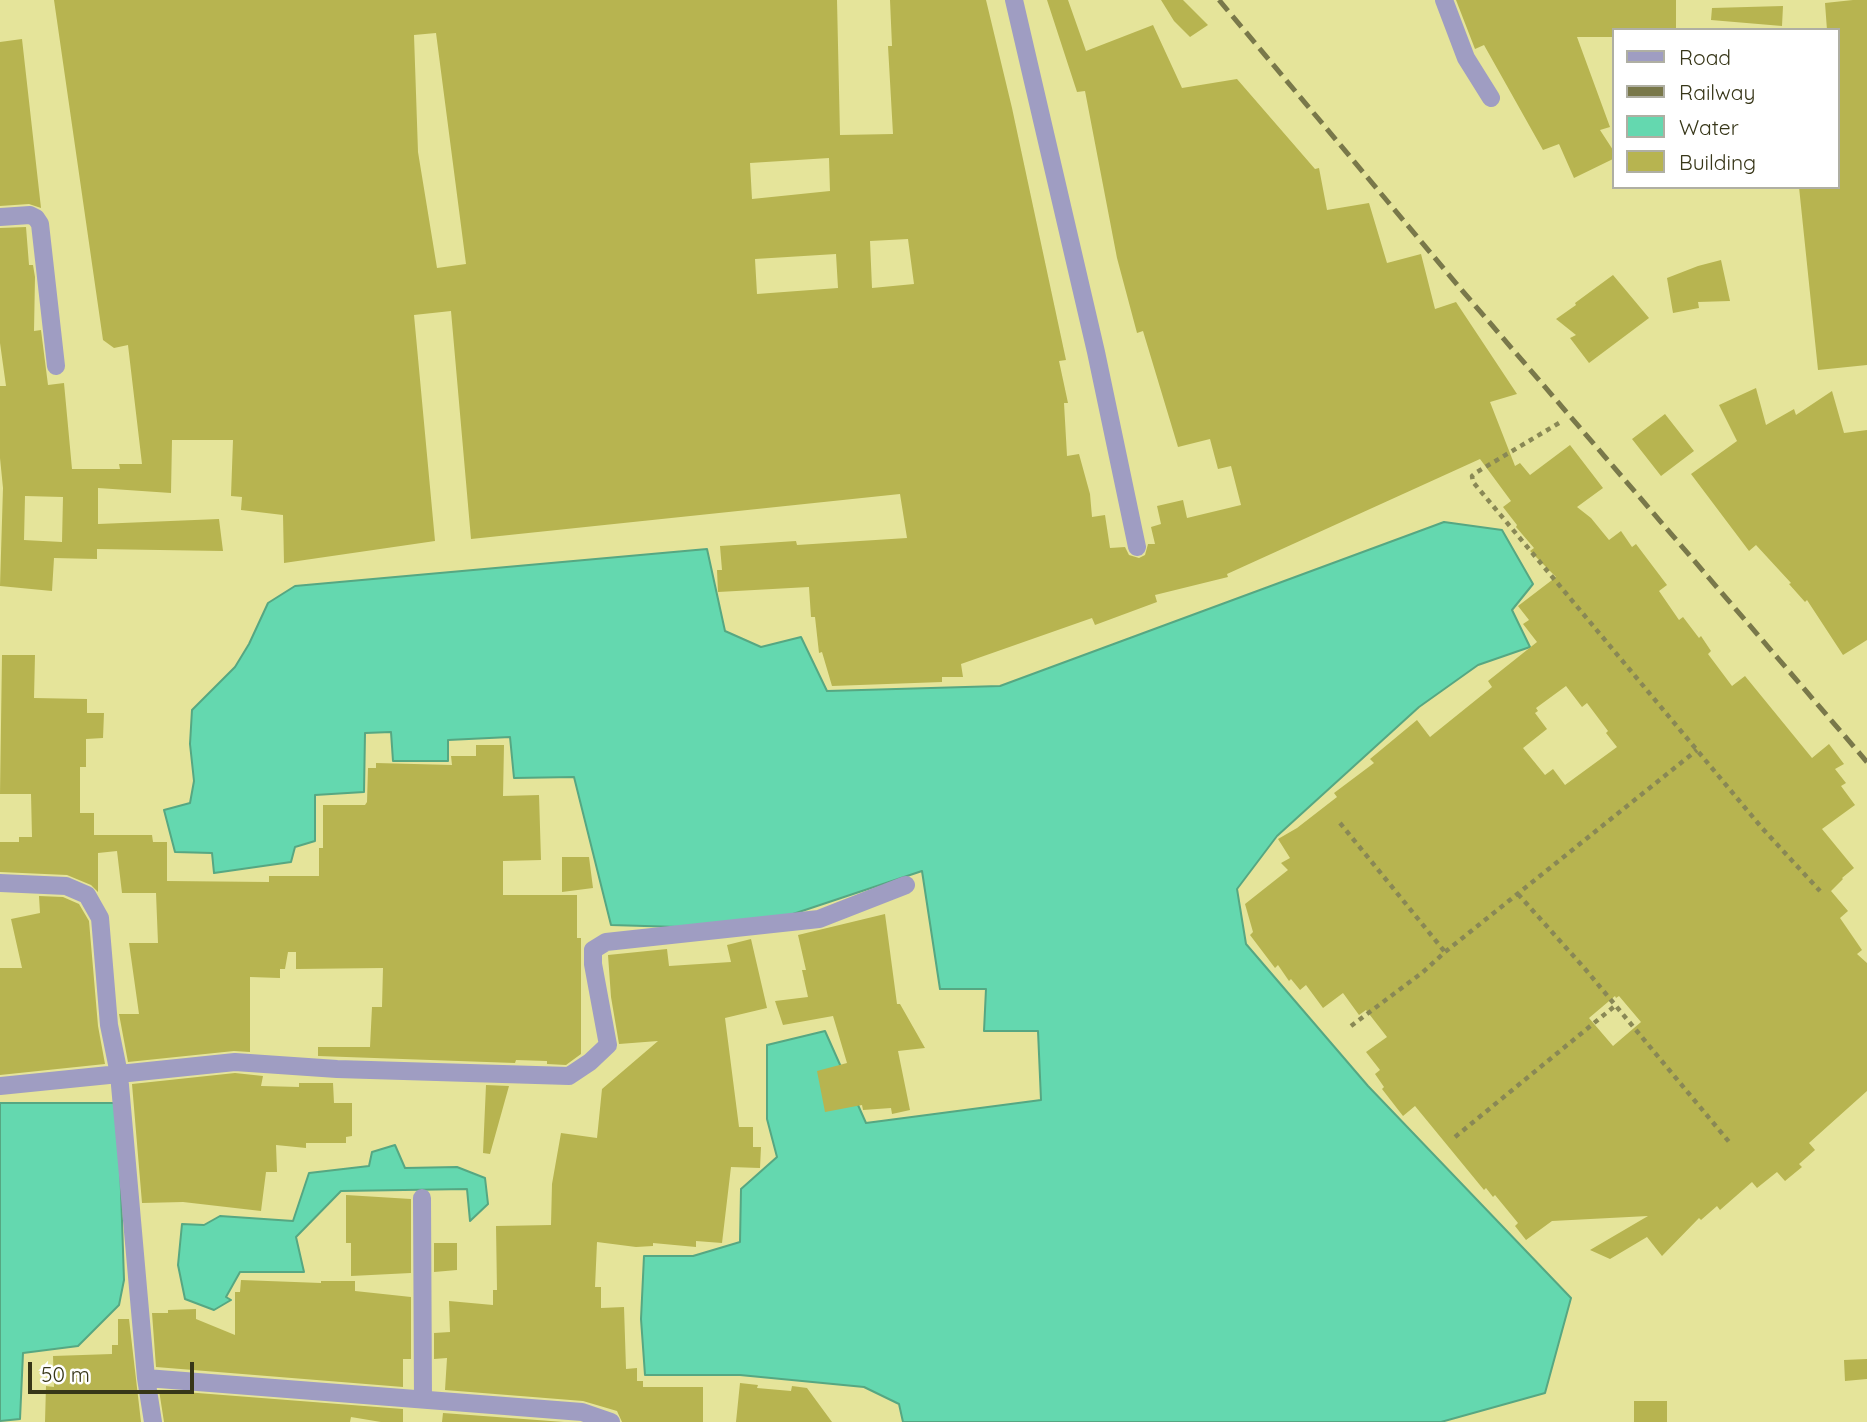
<!DOCTYPE html>
<html>
<head>
<meta charset="utf-8">
<style>
	body { margin:0 }
	#map { position:relative; width:1867px; height:1422px; overflow:hidden; background:#e5e49a; font-family:Quicksand,sans-serif }
	canvas { display:block }
	.legend { position:absolute; left:1612px; top:28px; width:228px; height:161px; box-sizing:border-box; background:#fff; border:2px solid #afafa3; margin:0; padding:9px 12px; list-style:none; font-size:21px; color:#373618 }
	.legend li { display:flex; align-items:center; gap:14px; height:35px }
	.legend b { width:35px; border:2px solid #afafa3 }
	.scale { position:absolute; left:28px; top:1362px; width:166px; height:32px; box-sizing:border-box; border:4px solid #373618; border-top:0; padding-left:9px; font-size:21px; line-height:24px; white-space:nowrap; color:#373618; -webkit-text-stroke:5px #fff; paint-order:stroke }
</style>
</head>
<body>
<div id="map">
<canvas width="1867" height="1422"></canvas>
<ul class="legend">
<li><b style="height:9px;background:#9f9dc2"></b>Road</li>
<li><b style="height:9px;background:#79784a"></b>Railway</li>
<li><b style="height:19px;background:#64d8af"></b>Water</li>
<li><b style="height:19px;background:#b7b450"></b>Building</li>
</ul>
<div class="scale">50 m</div>
</div>
<script>
const context = document.querySelector('canvas').getContext('2d');
context.lineJoin = 'round';
function fillPath(path, color) {
  context.fillStyle = color;
  context.fill(path, 'evenodd');
}
function toPath(rows) {
  const path = new Path2D();
  for (const r of rows) {
    path.moveTo(r[0], r[1]);
    for (let i = 2; i < r.length; i += 2) path.lineTo(r[i], r[i + 1]);
  }
  return path;
}
function strokePath(path, color, width, dash) {
  context.strokeStyle = color;
  context.lineWidth = width;
  context.lineCap = dash ? 'butt' : 'round';
  context.setLineDash(dash || []);
  context.stroke(path);
}
const water = toPath([
	[1444,522,1502,530,1533,584,1512,610,1530,647,1478,665,1419,707,1277,836,1237,889,1246,944,1368,1086,1571,1298,1545,1393,1441,1422,903,1422,899,1404,864,1387,740,1375,645,1375,641,1319,644,1256,693,1256,740,1242,741,1189,777,1157,767,1119,767,1045,825,1031,866,1123,1041,1100,1038,1031,984,1031,986,989,940,989,922,871,790,915,678,927,611,925,574,777,514,778,510,737,448,740,448,761,393,761,391,732,365,733,364,792,315,795,315,841,295,847,291,862,214,873,212,853,175,852,164,810,190,803,194,781,190,744,192,710,235,667,249,644,268,603,295,586,707,549,725,631,761,647,801,637,827,691,1000,686,1444,522],
	[0,1103,118,1103,124,1280,119,1305,78,1346,23,1353,20,1419,0,1421,0,1103],
	[395,1145,405,1168,457,1167,485,1178,488,1204,470,1221,467,1189,341,1191,296,1237,304,1272,240,1272,226,1297,231,1300,214,1310,185,1299,178,1265,182,1224,204,1225,220,1216,293,1221,309,1173,369,1166,372,1152,395,1145]
]);
fillPath(water, '#64d8af');
strokePath(water, '#56a782', 2);
fillPath(toPath([
	[54,0,837,0,840,135,893,134,888,46,892,46,890,0,986,0,1012,108,1066,360,1059,361,1068,403,1064,403,1067,456,1079,454,1090,494,1092,517,1105,515,1110,548,1125,547,1129,555,1139,558,1145,555,1148,544,1155,544,1151,527,1161,524,1157,506,1183,500,1187,518,1241,505,1231,466,1218,469,1210,439,1178,447,1143,331,1137,333,1117,258,1085,91,1077,92,1047,0,1068,0,1086,51,1153,25,1182,88,1237,79,1315,169,1319,168,1327,210,1369,203,1387,263,1421,254,1435,309,1456,302,1517,394,1490,402,1515,466,1520,463,1530,475,1570,445,1603,488,1577,507,1591,518,1609,540,1621,531,1632,547,1636,544,1667,585,1659,591,1679,620,1683,617,1699,638,1701,636,1711,651,1708,654,1732,686,1745,676,1812,758,1829,744,1844,764,1835,769,1846,783,1841,786,1855,805,1822,829,1854,868,1842,878,1843,879,1831,891,1848,911,1840,918,1862,950,1857,954,1867,963,1867,1091,1809,1143,1815,1150,1799,1164,1802,1167,1785,1181,1777,1172,1757,1188,1752,1182,1720,1210,1717,1206,1701,1220,1699,1218,1662,1256,1647,1237,1610,1259,1590,1250,1648,1216,1552,1221,1526,1240,1515,1226,1518,1223,1495,1195,1493,1197,1486,1188,1484,1190,1415,1106,1403,1116,1382,1089,1384,1087,1375,1074,1380,1070,1366,1052,1387,1037,1366,1010,1359,1015,1343,993,1323,1008,1306,985,1300,990,1291,979,1289,981,1278,965,1275,968,1250,935,1253,932,1245,904,1288,870,1281,863,1290,858,1278,839,1297,828,1337,797,1334,793,1374,763,1370,759,1417,720,1430,737,1492,687,1488,681,1537,642,1523,624,1529,620,1518,606,1556,577,1530,551,1534,548,1516,527,1517,525,1503,507,1511,501,1480,459,1227,574,1228,577,1155,595,1157,602,1095,625,1092,618,961,664,963,677,942,677,942,682,832,686,822,652,819,653,815,617,811,617,809,587,718,592,717,570,722,570,720,546,796,541,797,545,907,538,900,494,471,539,451,311,414,315,435,541,284,563,283,515,241,510,242,497,231,496,233,440,172,440,171,493,98,488,98,524,219,519,223,551,97,549,97,559,54,558,52,591,0,586,3,488,0,458,0,386,6,386,0,343,0,228,26,227,29,265,33,265,35,277,34,331,41,330,48,385,64,383,72,469,120,469,119,464,142,464,128,345,114,348,103,340],
	[436,33,466,264,437,268,418,152,414,35],
	[829,158,830,191,752,199,750,163],
	[908,239,914,284,872,288,870,241],
	[836,254,838,288,757,294,755,259],
	[25,496,63,497,62,542,24,540],
	[1566,686,1582,707,1587,703,1608,731,1606,733,1617,747,1565,785,1553,769,1545,775,1523,748,1547,729,1535,713,1538,711,1536,708],
	[1615,996,1616,998,1619,996,1641,1022,1613,1046,1589,1018],
	[1161,0,1183,0,1208,25,1190,37,1174,21],
	[1456,0,1676,0,1676,30,1613,30,1613,37,1577,37,1610,127,1600,130,1613,150,1613,159,1574,178,1559,144,1543,150,1484,45,1475,49],
	[1853,0,1867,0,1867,365,1818,370,1799,187,1837,187,1837,30,1827,30,1825,3],
	[1783,6,1782,26,1711,20,1712,8],
	[22,39,41,208,29,204,0,206,0,42],
	[1721,260,1730,301,1698,302,1699,308,1673,313,1667,278,1698,266],
	[1613,275,1649,318,1589,363,1570,338,1576,335,1556,319,1576,305,1575,303],
	[1756,388,1766,425,1794,409,1796,415,1832,391,1844,433,1867,430,1867,640,1843,655,1807,600,1805,602,1789,584,1791,583,1756,545,1749,551,1691,474,1737,441,1719,405],
	[1665,414,1694,451,1661,476,1632,439],
	[2,655,35,655,34,698,87,699,87,713,104,713,103,738,86,739,86,767,80,767,80,813,94,813,94,835,152,835,153,842,167,842,167,881,269,882,269,876,319,876,319,848,323,848,323,805,365,805,367,802,368,768,376,768,376,763,452,765,451,756,476,756,476,745,504,745,503,796,539,795,541,860,503,861,503,895,577,895,577,938,581,938,581,1054,566,1065,547,1064,547,1061,516,1060,515,1063,318,1056,318,1047,370,1047,372,1007,382,1007,383,968,296,969,296,952,288,952,285,969,280,969,280,978,250,977,250,1052,234,1051,128,1062,119,1014,139,1014,129,943,158,943,156,893,122,893,117,851,98,853,98,892,91,885,67,875,0,872,0,842,19,842,19,837,32,837,31,794,0,794],
	[562,857,589,857,593,888,562,892],
	[39,896,63,897,79,904,89,921,98,1026,105,1064,0,1075,0,968,22,968,11,919,40,913],
	[885,914,897,1004,900,1004,925,1048,898,1051,910,1110,892,1114,891,1108,863,1110,862,1105,825,1112,817,1071,847,1063,833,1016,783,1025,775,1001,808,997,802,970,806,970,798,935],
	[751,939,767,1008,725,1018,739,1127,753,1127,753,1147,761,1147,760,1168,731,1167,722,1243,696,1241,696,1247,653,1243,653,1246,636,1247,597,1242,595,1287,601,1287,601,1308,624,1307,626,1369,637,1368,637,1381,643,1381,643,1387,703,1387,703,1422,622,1422,617,1411,583,1401,445,1390,447,1358,434,1359,434,1333,450,1332,449,1301,493,1305,493,1290,497,1290,496,1226,551,1225,552,1184,561,1133,597,1138,602,1089,658,1041,619,1044,611,997,608,955,667,949,669,966,731,962,727,945],
	[235,1073,263,1076,261,1086,299,1087,299,1083,333,1083,334,1103,352,1103,352,1136,346,1137,346,1143,306,1143,306,1148,276,1145,277,1172,266,1172,261,1211,183,1202,142,1203,132,1084],
	[486,1085,509,1086,490,1154,483,1153],
	[346,1195,411,1199,411,1273,351,1276,351,1243,346,1243],
	[434,1243,457,1243,457,1270,434,1272],
	[241,1280,321,1283,321,1281,355,1281,355,1291,411,1297,411,1359,403,1359,403,1387,156,1367,152,1313,168,1313,168,1310,196,1309,196,1319,235,1335,235,1292,240,1292],
	[118,1319,129,1319,141,1422,45,1422,46,1386,54,1387,53,1356,112,1354,112,1345,118,1345],
	[1867,1359,1867,1379,1845,1381,1844,1360],
	[740,1383,758,1385,757,1388,791,1391,792,1386,807,1388,832,1422,736,1422],
	[159,1390,403,1409,403,1422,381,1422,351,1417,350,1422,164,1422],
	[1634,1401,1667,1401,1667,1422,1634,1422],
	[443,1413,564,1422,442,1422]
]), '#b7b450');
strokePath(toPath([
	[1559,423,1477,472,1472,476,1473,482,1762,828,1820,891],
	[1340,823,1445,952],
	[1518,894,1586,970,1730,1143],
	[1351,1026,1423,972,1445,952,1697,750],
	[1455,1137,1616,1005]
]), '#898855', 4.5, [5, 5]);
strokePath(toPath([
	[1014,0,1096,352,1137,547],
	[1444,0,1466,58,1491,98],
	[0,217,30,215,36,218,40,224,56,366],
	[0,883,66,886,87,895,100,918,109,1025,119,1074,235,1062,337,1069,569,1076,590,1062,608,1045,593,964,593,950,606,942,819,919,906,885],
	[0,1086,119,1074,146,1378,153,1422],
	[422,1198,423,1399],
	[146,1378,582,1412,611,1422]
]), '#9f9dc2', 18);
strokePath(toPath([
	[1219,0,1460,288,1867,762]
]), '#79784a', 5, [14, 7]);
</script>
</body>
</html>
